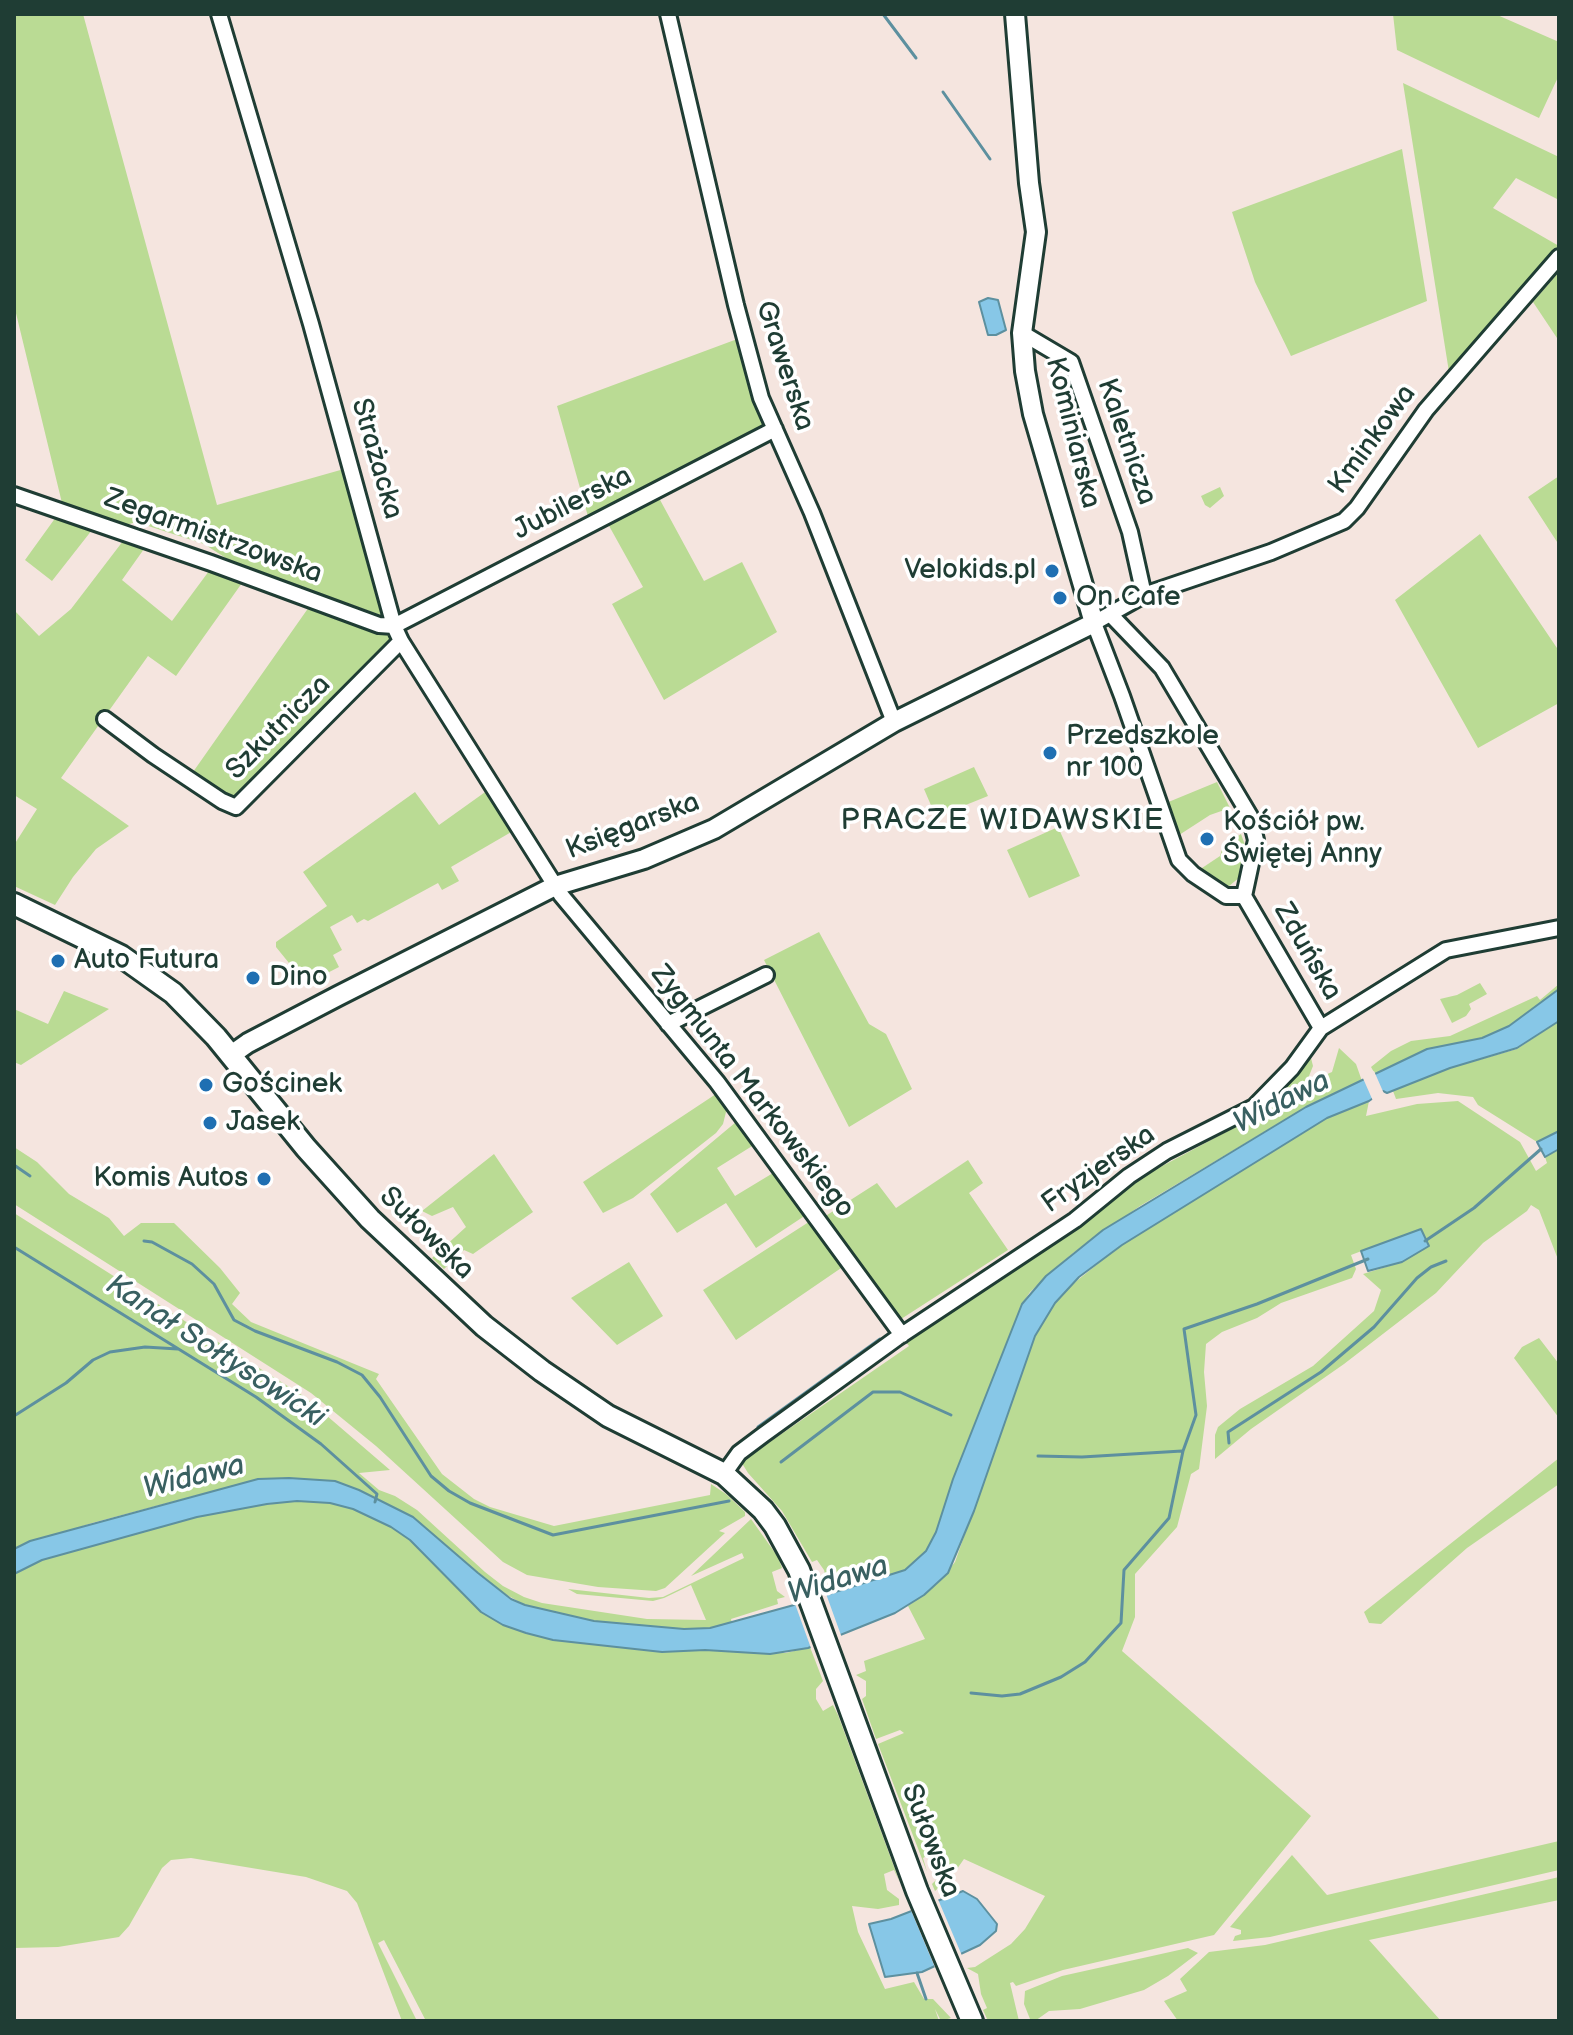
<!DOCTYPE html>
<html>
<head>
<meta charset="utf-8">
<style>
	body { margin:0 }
	#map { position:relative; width:1573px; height:2035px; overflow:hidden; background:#f5e5df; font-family:"Balsamiq Sans",sans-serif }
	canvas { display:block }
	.frame { position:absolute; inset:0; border:16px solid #1f3d34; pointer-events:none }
</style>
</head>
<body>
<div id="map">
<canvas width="1573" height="2035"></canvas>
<div class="frame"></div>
</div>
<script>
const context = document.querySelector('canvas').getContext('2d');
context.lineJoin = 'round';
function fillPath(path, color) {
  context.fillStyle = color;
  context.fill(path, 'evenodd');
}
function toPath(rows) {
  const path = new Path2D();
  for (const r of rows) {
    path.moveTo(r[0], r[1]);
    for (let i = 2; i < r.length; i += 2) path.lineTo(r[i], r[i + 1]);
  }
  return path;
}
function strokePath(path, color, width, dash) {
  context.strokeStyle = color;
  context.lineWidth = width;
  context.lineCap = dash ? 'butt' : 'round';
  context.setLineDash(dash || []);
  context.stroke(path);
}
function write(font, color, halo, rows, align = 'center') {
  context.font = font + ' "Balsamiq Sans",sans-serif';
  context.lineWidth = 7;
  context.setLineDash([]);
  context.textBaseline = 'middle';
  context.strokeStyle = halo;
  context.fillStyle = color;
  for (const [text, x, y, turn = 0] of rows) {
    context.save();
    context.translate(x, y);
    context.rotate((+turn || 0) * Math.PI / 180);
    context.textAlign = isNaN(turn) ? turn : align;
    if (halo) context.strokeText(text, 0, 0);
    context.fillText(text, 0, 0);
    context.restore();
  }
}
fillPath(toPath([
	[14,14,83,14,217,505,344,469,386,617,232,562,204,544,136,522,123,526,62,503,14,305],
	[1393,14,1495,14,1559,42,1559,75,1539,118,1397,50],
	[1403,83,1559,157,1559,200,1516,178,1493,208,1559,246,1449,372],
	[1402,149,1427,301,1291,356,1255,282,1232,212],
	[1559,272,1559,341,1533,302],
	[740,338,766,428,589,520,557,406],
	[1559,476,1559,545,1528,497],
	[1220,487,1224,496,1210,508,1205,505,1201,496],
	[659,498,704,581,742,562,777,632,664,700,612,604,643,587,608,524],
	[56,517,92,530,52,581,25,560],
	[1480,534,1559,651,1559,703,1478,748,1395,600],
	[123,541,144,549,122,580,172,621,209,571,242,583,176,676,148,656,61,778,129,826,96,849,73,877,55,905,14,886,14,845,37,809,14,795,14,610,39,636,71,609],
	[309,607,391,636,393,639,237,795,224,795,193,772],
	[974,767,988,796,936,817,924,789],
	[1217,782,1230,808,1210,815,1176,837,1166,803],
	[488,790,513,831,451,867,459,881,442,890,438,883,368,921,364,919,357,923,352,915,330,927,342,950,333,955,339,967,306,984,276,947,276,942,327,906,303,872,415,792,439,825],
	[1058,827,1080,876,1029,898,1007,850],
	[1241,834,1245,845,1240,877,1223,891,1193,870,1197,867,1202,868,1220,856,1223,846],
	[819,932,869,1024,886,1034,912,1089,849,1127,764,960],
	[1480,983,1487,994,1469,1004,1471,1009,1466,1016,1452,1023,1440,999,1457,995],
	[1559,984,1559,989,1530,1011,1509,1026,1482,1038,1427,1049,1375,1074,1371,1067,1391,1051,1411,1041,1450,1036,1537,996,1540,1000],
	[64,991,109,1009,24,1063,21,1065,14,1062,14,1009,48,1024],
	[1559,1021,1559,1131,1537,1142,1478,1105,1473,1097,1438,1093,1396,1099,1393,1091,1450,1068,1517,1049],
	[1339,1048,1356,1064,1362,1081,1306,1107,1140,1206,1073,1253,1030,1292,1022,1304,953,1479,936,1532,926,1551,905,1570,889,1575,885,1570,842,1584,838,1575,821,1581,825,1574,824,1570,817,1560,812,1562,782,1511,748,1473,740,1460,759,1442,764,1446,909,1346,905,1341,1121,1188,1226,1132,1270,1102,1310,1054,1313,1066,1309,1076,1311,1081,1332,1072],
	[719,1092,725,1098,726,1112,723,1124,716,1133,633,1198,603,1213,583,1182],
	[1369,1101,1366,1116,1417,1104,1458,1101,1520,1142,1536,1171,1547,1163,1545,1157,1559,1149,1559,1262,1539,1210,1531,1205,1527,1211,1483,1243,1436,1293,1344,1364,1251,1429,1215,1459,1215,1435,1218,1427,1240,1409,1313,1366,1374,1311,1381,1290,1363,1274,1402,1262,1420,1229,1351,1255,1356,1269,1352,1278,1281,1303,1257,1318,1222,1332,1206,1344,1204,1372,1207,1406,1199,1469,1191,1474,1177,1527,1135,1574,1135,1617,1122,1651,1311,1816,1214,1935,1063,1970,1016,1986,1013,1982,1010,1983,1019,2021,988,2021,983,2010,987,2008,981,1994,978,1974,967,1968,975,1967,1011,1944,1025,1929,1045,1896,964,1859,952,1876,935,1891,932,1884,940,1876,940,1867,930,1854,923,1858,927,1872,878,1744,904,1733,900,1730,876,1739,862,1699,866,1696,866,1681,856,1675,866,1671,864,1661,925,1639,908,1606,938,1583,955,1562,1035,1336,1046,1315,1063,1292,1121,1245,1303,1131,1327,1118],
	[736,1122,744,1126,757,1143,717,1168,735,1196,778,1170,809,1213,756,1248,726,1203,677,1233,650,1194],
	[14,1147,37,1162,69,1194,109,1218,124,1236,141,1223,174,1223,220,1268,240,1293,232,1304,251,1322,379,1374,376,1379,442,1474,474,1499,490,1507,554,1526,710,1495,711,1484,726,1494,745,1512,745,1516,719,1531,725,1533,665,1588,656,1591,598,1587,527,1575,503,1562,376,1446,311,1393,14,1204],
	[494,1154,533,1212,473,1254,464,1250,444,1269,432,1258,466,1227,453,1207,432,1216,422,1211],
	[968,1160,983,1183,969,1193,1008,1250,898,1321,824,1217,877,1183,896,1208],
	[14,1213,305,1397,390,1470,359,1473,379,1490,395,1496,417,1510,485,1572,503,1586,524,1597,542,1603,647,1619,706,1620,691,1585,664,1598,653,1601,577,1594,568,1589,649,1598,663,1597,744,1558,742,1553,691,1576,751,1519,778,1557,782,1568,772,1572,777,1591,785,1597,777,1599,778,1604,731,1619,732,1623,710,1628,684,1629,594,1621,542,1609,525,1605,496,1589,413,1517,359,1490,335,1481,289,1478,258,1479,92,1523,14,1549],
	[815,1218,847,1264,736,1340,703,1290],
	[629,1262,663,1316,617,1345,571,1298],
	[1539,1338,1559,1364,1559,1418,1514,1358,1522,1347],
	[1559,1458,1559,1484,1467,1548,1381,1624,1369,1623,1364,1612],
	[297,1501,330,1503,353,1509,391,1527,410,1540,481,1612,553,1640,662,1652,705,1650,786,1653,810,1647,823,1681,816,1689,816,1699,823,1711,833,1705,838,1715,900,1883,894,1870,884,1874,887,1890,899,1899,899,1905,878,1909,852,1906,858,1932,885,1989,914,1982,924,1999,933,1999,951,2018,941,2021,935,2009,939,2021,426,2021,384,1940,378,1943,417,2021,402,2021,357,1903,347,1891,306,1877,191,1858,171,1860,162,1868,129,1926,119,1937,58,1947,14,1948,14,1574,42,1560,197,1517,239,1508],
	[1559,1841,1559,1870,1270,1937,1233,1941,1235,1936,1241,1934,1241,1930,1230,1927,1292,1855,1327,1895],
	[1559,1877,1559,1900,1369,1940,1441,2021,1178,2021,1164,2001,1187,1991,1180,1979,1209,1952,1265,1945],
	[1188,1948,1198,1953,1168,1976,1144,1990,1080,2009,1049,2011,1035,2021,1030,2019,1024,2004,1025,1991,1062,1976]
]), '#badb94');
const water = toPath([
	[988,298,998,300,1006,330,996,335,988,335,979,302,988,298],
	[1559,989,1559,1021,1517,1048,1450,1068,1387,1093,1383,1091,1369,1101,1327,1118,1122,1245,1079,1277,1055,1303,1035,1336,974,1511,948,1573,924,1595,895,1613,808,1648,770,1654,705,1650,662,1652,553,1640,526,1633,503,1625,481,1612,410,1540,391,1527,353,1509,330,1503,297,1501,267,1504,197,1517,42,1560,14,1574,14,1549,30,1541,258,1479,289,1478,335,1481,359,1490,413,1517,478,1573,511,1599,525,1605,594,1621,684,1629,710,1628,794,1605,905,1570,926,1551,936,1532,953,1479,1022,1304,1046,1276,1103,1230,1306,1107,1427,1049,1482,1038,1509,1026,1559,989],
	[1559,1131,1559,1149,1545,1157,1537,1142,1559,1131],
	[1421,1229,1429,1246,1402,1262,1368,1271,1361,1251,1421,1229],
	[963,1891,977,1899,997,1924,996,1931,980,1945,922,1972,885,1977,869,1924,891,1919,963,1891]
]);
fillPath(water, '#87c7e7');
strokePath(water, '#5d909f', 2);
fillPath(toPath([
	[1374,1071,1385,1096,1373,1101,1362,1076],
	[825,1591,842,1638,812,1651,794,1601],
	[937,1897,963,1958,936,1970,910,1908]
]), '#f5e5df');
strokePath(toPath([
	[883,14,916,58],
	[943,92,990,159],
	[14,1165,30,1176],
	[144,1241,152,1242,192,1264,214,1284,234,1320,255,1331,337,1362,362,1375,380,1397,431,1476,449,1491,470,1503,553,1535,729,1501],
	[1425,1241,1474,1208,1541,1149],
	[14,1247,256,1397,321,1444,377,1494,375,1502],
	[14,1416,66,1383,93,1360,110,1352,145,1347,178,1349],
	[758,1427,880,1339],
	[1229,1443,1228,1432,1321,1372,1374,1327,1417,1278,1431,1267,1446,1261],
	[1038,1456,1082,1457,1182,1451],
	[781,1462,873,1392,900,1392,951,1415],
	[971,1693,1002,1696,1020,1694,1061,1677,1085,1662,1121,1623,1124,1570,1169,1518,1183,1451,1196,1415,1184,1329,1257,1304,1368,1259],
	[917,1973,926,1999]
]), '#5d909f', 3);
const minor = toPath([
	[219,14,311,324,394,626,401,641,561,895,717,1082,902,1335],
	[668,14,736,305,761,398,812,513,894,722],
	[1022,333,1071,362,1130,532,1144,595],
	[14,495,211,563,379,625,394,626,775,429],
	[1110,614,1162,668,1250,816,1256,840,1244,896,1321,1028],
	[105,719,153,755,222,801,236,807,401,641],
	[1244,896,1226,896,1193,874,1179,860,1122,696,1094,623,1144,595,1271,552,1344,521,1357,508,1426,410,1559,257],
	[668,1024,766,975],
	[724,1474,739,1453,763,1435,897,1338,1075,1220,1129,1176,1167,1151,1254,1107,1292,1068,1321,1028,1446,950,1559,928]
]);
const tertiary = toPath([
	[231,1055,248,1043,338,996,555,886,644,859,714,829,894,722,1094,623,1033,414,1025,371,1022,333,1036,232,1029,183,1015,14]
]);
const secondary = toPath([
	[14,904,121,956,173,993,216,1037,306,1148,370,1219,484,1326,542,1371,608,1416,724,1474,763,1510,775,1526,799,1570,917,1891,972,2021]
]);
strokePath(minor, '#1f3d34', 20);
strokePath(tertiary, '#1f3d34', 24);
strokePath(secondary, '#1f3d34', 26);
strokePath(minor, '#fff', 14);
strokePath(tertiary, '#fff', 18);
strokePath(secondary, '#fff', 20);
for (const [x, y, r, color] of [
	[1052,571,8,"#1f6fb2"],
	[1060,598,8,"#1f6fb2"],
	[1050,753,8,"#1f6fb2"],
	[1207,839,8,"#1f6fb2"],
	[58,961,8,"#1f6fb2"],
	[253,978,8,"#1f6fb2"],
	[206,1085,8,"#1f6fb2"],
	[210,1123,8,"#1f6fb2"],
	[264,1179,8,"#1f6fb2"]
]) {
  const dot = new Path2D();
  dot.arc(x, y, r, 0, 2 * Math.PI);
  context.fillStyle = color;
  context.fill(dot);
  strokePath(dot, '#fff', 3);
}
write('28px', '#1f3d34', '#fff', [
	["Grawerska",784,366,72],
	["Kominiarska",1072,433,76],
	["Kminkowa",1373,440,-54],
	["Kaletnicza",1126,442,71],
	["Strażacka",376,459,74],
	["Jubilerska",573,504,-27],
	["Zegarmistrzowska",213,537,20],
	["Szkutnicza",279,728,-45],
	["Księgarska",633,827,-21],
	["Zduńska",1307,952,60],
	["Zygmunta Markowskiego",752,1092,52],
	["Fryzjerska",1099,1170,-35],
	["Sułowska",426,1234,44],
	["Sułowska",930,1841,69]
]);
write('28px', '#1f3d34', '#fff', [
	["Velokids.pl",1036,571,"right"],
	["On Cafe",1076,598],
	["Przedszkole",1066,737],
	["nr 100",1066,769],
	["Kościół pw.",1223,823],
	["Świętej Anny",1223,855],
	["Auto Futura",74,961],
	["Dino",269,978],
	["Gościnek",222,1085],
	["Jasek",226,1123],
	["Komis Autos",248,1179,"right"]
], 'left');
context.letterSpacing = '2px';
write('30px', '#1f3d34', '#fff', [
	["PRACZE WIDAWSKIE",1003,821]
]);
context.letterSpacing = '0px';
write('italic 30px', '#396061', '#fff', [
	["Widawa",1282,1103,-27],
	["Kanał Sołtysowicki",215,1352,33],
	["Widawa",194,1478,-14],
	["Widawa",838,1581,-17]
]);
</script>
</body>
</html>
